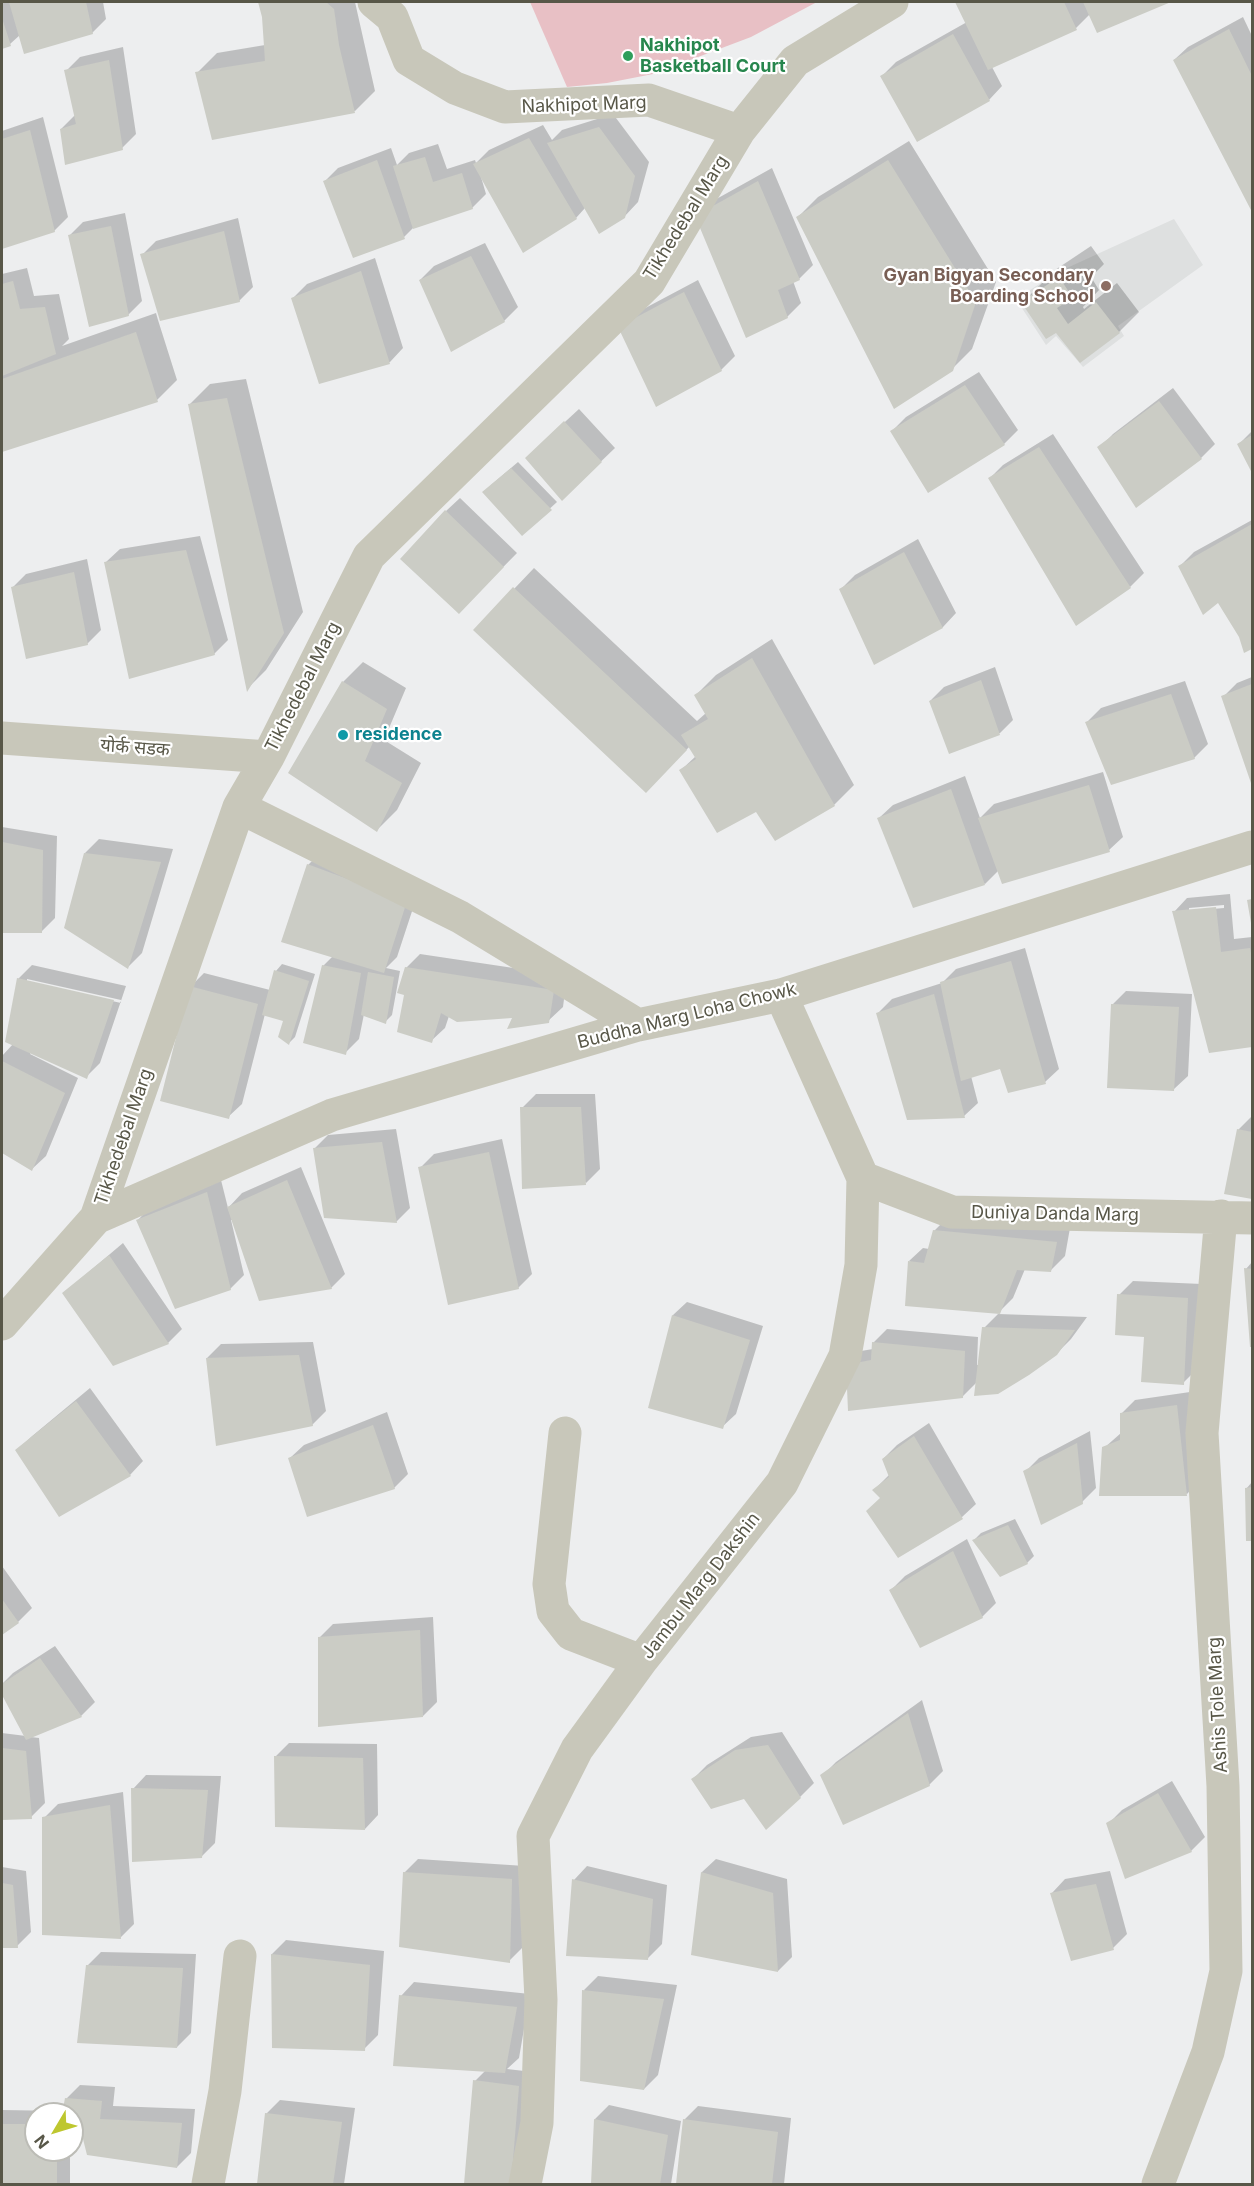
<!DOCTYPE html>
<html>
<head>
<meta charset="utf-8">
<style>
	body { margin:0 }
	#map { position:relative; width:1254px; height:2186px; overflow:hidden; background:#edeeef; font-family:Inter,sans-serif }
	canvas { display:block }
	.frame { position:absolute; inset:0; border:3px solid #585748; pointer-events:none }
	.north { position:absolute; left:24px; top:2102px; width:60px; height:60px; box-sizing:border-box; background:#fff; border:2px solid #bcbcb6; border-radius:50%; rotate:232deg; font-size:16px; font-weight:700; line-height:24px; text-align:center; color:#585748 }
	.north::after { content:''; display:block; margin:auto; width:21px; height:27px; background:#bec72f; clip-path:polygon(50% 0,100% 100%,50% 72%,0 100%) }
</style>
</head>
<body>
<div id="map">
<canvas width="1254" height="2186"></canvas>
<div class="frame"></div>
<div class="north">N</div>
</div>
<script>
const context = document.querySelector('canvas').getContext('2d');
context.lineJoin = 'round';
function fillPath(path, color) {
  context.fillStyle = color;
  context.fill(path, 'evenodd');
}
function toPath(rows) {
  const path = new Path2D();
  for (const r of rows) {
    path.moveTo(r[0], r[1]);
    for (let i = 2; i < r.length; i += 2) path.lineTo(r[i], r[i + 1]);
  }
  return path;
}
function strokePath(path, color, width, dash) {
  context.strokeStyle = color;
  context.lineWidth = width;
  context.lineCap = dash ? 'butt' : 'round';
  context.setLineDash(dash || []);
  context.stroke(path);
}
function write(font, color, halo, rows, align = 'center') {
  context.font = font + ' Inter,"Noto Sans Devanagari",sans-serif';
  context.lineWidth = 4.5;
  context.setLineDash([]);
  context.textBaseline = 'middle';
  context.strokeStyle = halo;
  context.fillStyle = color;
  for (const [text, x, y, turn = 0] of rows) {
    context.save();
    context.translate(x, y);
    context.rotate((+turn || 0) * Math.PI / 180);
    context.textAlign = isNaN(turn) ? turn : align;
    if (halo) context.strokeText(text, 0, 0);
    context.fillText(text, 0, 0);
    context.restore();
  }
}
fillPath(toPath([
	[1174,219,1203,265,1118,326,1124,336,1083,367,1056,336,1046,345,1016,299,1058,272]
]), '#dee0e0');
fillPath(toPath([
	[530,2,817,2,751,37,653,74,607,83,567,87]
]), '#e8c0c5');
fillPath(toPath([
	[2,2,103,2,106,19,92,33,20,35,10,44,2,48],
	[259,2,355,2,375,91,355,111,197,73,217,53,265,45,263,17],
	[957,2,1168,2,1098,31,1090,14,1076,28,992,67,1002,86,989,100,882,76,896,62,967,22],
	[1243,17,1252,36,1252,209,1174,60,1188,47],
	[123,47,136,134,122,148,61,129,75,115,66,71,80,57],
	[613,114,649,162,638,202,624,217,585,208,576,218,481,177,486,194,472,208,415,226,404,237,354,257,324,182,338,168,391,148,397,165,409,153,438,144,447,169,475,160,476,163,489,150,543,125,552,140,562,130],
	[43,117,68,217,54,231,2,247,2,131],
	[909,141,996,282,972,349,952,369,798,217,818,197],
	[772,168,813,265,799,279,793,281,801,303,787,317,711,202],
	[125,213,142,301,128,315,69,236,83,222],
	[238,218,253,287,239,301,158,320,177,380,157,400,2,451,2,274,27,268,34,296,59,294,69,339,62,346,156,313,158,320,161,319,142,255,156,241],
	[485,243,518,307,504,321,420,280,434,266],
	[1091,246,1104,264,1091,277,1099,290,1083,307,1084,309,1117,283,1139,312,1119,332,1081,361,1058,333,1023,302,1055,270],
	[375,258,403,348,390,362,320,382,293,298,307,284],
	[698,280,735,356,721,370,620,328,634,314],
	[979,372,1018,430,1004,444,892,431,906,417],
	[246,379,303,612,266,670,247,689,190,404,210,384],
	[1173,388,1215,444,1201,458,1099,448,1113,434],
	[579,409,615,448,562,499,541,444],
	[1252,431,1252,470,1239,444],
	[1053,434,1144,573,1130,587,989,479,1003,465],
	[518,462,557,502,522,534,491,485],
	[460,498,517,553,459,612,446,511],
	[1252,520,1252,647,1245,651,1240,636,1219,601,1180,566,1194,552],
	[200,536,228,640,214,654,106,562,120,549],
	[918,539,956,613,943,627,875,663,841,589,855,575],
	[87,559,101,630,87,644,13,587,26,574],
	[534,568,697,721,706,713,696,695,716,675,772,639,854,785,834,805,757,810,681,770,696,756,690,746,666,771,475,630],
	[363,662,406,688,384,740,421,763,397,810,377,830,290,772,343,682],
	[995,667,1013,720,1000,733,950,752,930,701,944,687],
	[1252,677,1252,782,1223,697,1237,683],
	[1185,681,1208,744,1194,758,1087,722,1101,708],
	[1103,772,1123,837,1109,850,999,870,985,884,879,818,893,805,965,776,980,818,994,804],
	[2,827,57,836,55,918,41,932,2,931],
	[99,839,173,849,142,953,128,967,85,853],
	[322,851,420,887,397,957,386,968,400,971,392,1015,385,1022,364,1014,359,1039,345,1053,323,966,333,956,308,865],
	[1230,894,1234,939,1252,937,1252,1046,1210,1051,1174,912,1187,898],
	[1224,905,1224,908,1189,911,1189,908],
	[1025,948,1059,1069,1045,1082,1000,1067,971,1076,978,1103,964,1116,878,1013,892,999,942,983,956,969],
	[420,954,567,976,563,1007,548,1021,514,1016,449,1016,445,1028,431,1041,406,994,406,968],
	[282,964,315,974,295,1037,289,1043,285,1020,265,1014,242,1104,228,1117,190,987,204,973,270,990,276,971],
	[32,965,126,986,100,1063,86,1077,31,1052,30,1054,78,1078,46,1156,32,1169,2,1152,2,1056,13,1044,18,979],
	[27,979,121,1000,121,1003,27,982],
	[1126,991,1192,994,1188,1076,1174,1089,1112,1005],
	[536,1094,595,1094,600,1169,586,1183,522,1108],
	[1252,1116,1252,1198,1226,1193,1238,1130],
	[396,1129,410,1208,396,1222,314,1149,328,1135],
	[502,1139,532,1274,518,1288,420,1168,434,1154],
	[301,1167,345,1274,331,1288,233,1220,231,1220,244,1275,230,1289,138,1220,151,1206,221,1180,228,1208,242,1193],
	[948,1217,1070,1228,1065,1256,1051,1270,1025,1269,1013,1298,999,1312,909,1261,923,1248,929,1249,934,1231],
	[123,1243,182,1329,168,1343,64,1293],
	[1252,1262,1252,1346,1246,1269],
	[1133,1281,1202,1284,1197,1369,1183,1383,1145,1336,1119,1295],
	[687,1302,763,1326,736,1414,722,1427,650,1407,673,1315],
	[998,1314,1087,1317,1071,1339,1056,1354,978,1381,963,1396,849,1409,861,1351,873,1349,873,1343,887,1329,978,1337,977,1365,979,1365,984,1328],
	[313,1342,326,1411,312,1425,207,1358,221,1344],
	[90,1388,143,1461,130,1475,17,1451,31,1437],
	[1190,1392,1200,1480,1187,1494,1104,1448,1121,1433,1121,1414,1135,1400],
	[387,1412,408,1474,394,1488,290,1458,304,1445],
	[929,1423,976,1504,962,1517,898,1556,881,1498,874,1490,890,1474,883,1459,897,1445],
	[1090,1431,1096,1488,1082,1502,1025,1472,1039,1458],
	[1252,1482,1252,1539,1248,1540,1246,1489],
	[1015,1519,1034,1556,1027,1563,974,1540,981,1533],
	[967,1539,996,1603,982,1617,891,1590,905,1576],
	[2,1566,32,1608,18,1622,2,1633],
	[433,1617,437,1702,423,1716,319,1638,333,1624],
	[55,1646,95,1702,81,1716,31,1737,39,1738,45,1803,31,1817,2,1818,2,1733,26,1736,2,1692,2,1684,13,1673],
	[922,1700,943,1771,929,1785,822,1776,836,1762],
	[782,1732,814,1783,800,1797,693,1779,707,1765,751,1737],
	[289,1743,377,1744,378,1815,365,1829,275,1757],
	[146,1775,221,1776,215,1843,201,1857,133,1789],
	[1172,1781,1205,1837,1191,1851,1108,1824,1122,1810],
	[123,1792,134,1924,120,1938,44,1818,58,1804],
	[418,1859,525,1866,523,1947,509,1961,404,1873],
	[716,1859,787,1879,792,1957,778,1971,692,1953,702,1872],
	[587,1866,667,1885,662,1944,648,1958,574,1880],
	[2,1867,26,1871,31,1932,17,1946,2,1947],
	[1110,1871,1127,1934,1113,1948,1052,1893,1065,1879],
	[286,1940,384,1951,378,2035,364,2049,274,2047,272,1954],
	[101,1952,196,1954,191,2033,177,2047,87,1966],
	[598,1976,677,1985,658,2075,644,2089,584,1990],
	[414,1982,530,1994,519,2058,507,2069,533,2072,523,2184,466,2184,475,2081,486,2070,401,1996],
	[80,2085,115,2087,113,2106,195,2109,191,2153,177,2167,72,2123,72,2114,36,2114,36,2150,70,2150,70,2184,2,2184,2,2110,64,2111,66,2099],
	[280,2100,355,2108,344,2184,259,2184,266,2114],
	[609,2105,681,2121,671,2184,592,2184,595,2119],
	[698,2106,791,2118,784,2184,678,2184,684,2120]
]), '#0003');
fillPath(toPath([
	[9,2,86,2,93,34,24,54],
	[258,2,326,2,334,9,339,45,355,113,212,140,195,72,265,61,262,17],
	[955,2,1064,2,1077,30,988,70],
	[1083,2,1171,2,1097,33],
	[2,18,11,46,2,49],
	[1229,29,1252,76,1252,212,1173,60],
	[953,34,990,101,917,142,880,76],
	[109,60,123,150,65,165,60,129,76,124,64,70],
	[599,127,635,176,625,218,599,234,547,143],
	[30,130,55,232,2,249,2,139],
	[529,138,577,219,523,253,473,164],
	[425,157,433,182,462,173,473,209,413,229,393,166],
	[377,160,405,239,353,258,323,181],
	[888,160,976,302,953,371,894,409,796,217],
	[758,181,800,280,778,290,788,318,746,338,695,216],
	[111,226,129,316,89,327,68,235],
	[224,231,240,302,160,321,140,254],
	[471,256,505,322,451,352,419,280],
	[361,271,390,364,319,384,291,298],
	[1059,277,1073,298,1057,308,1068,324,1096,302,1120,333,1080,363,1056,333,1046,339,1021,302],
	[13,281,20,309,45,307,56,354,2,376,2,284],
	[684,292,722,371,656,407,618,327],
	[136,332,158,402,2,452,2,379],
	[965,385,1005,445,928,493,890,431],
	[227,398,284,633,247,692,188,404],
	[1159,401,1202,459,1136,508,1097,447],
	[564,421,602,462,562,501,525,458],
	[1252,435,1252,473,1237,444],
	[1039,447,1131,588,1076,626,988,478],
	[511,468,552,510,522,536,482,492],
	[445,510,504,567,459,614,400,559],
	[1252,524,1252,649,1244,653,1239,637,1218,603,1203,615,1178,566],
	[186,550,215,655,129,679,104,562],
	[904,552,943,628,874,665,839,589],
	[74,572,88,645,26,659,11,587],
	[513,587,687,750,646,793,473,630],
	[752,658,835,806,775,841,756,812,717,833,679,770,696,759,681,735,708,719,694,695],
	[981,680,1000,735,949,754,929,701],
	[342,681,387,709,365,761,402,783,377,832,288,773],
	[1252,684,1252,786,1221,696],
	[1171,694,1195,759,1111,785,1085,722],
	[1089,785,1110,852,1002,884,978,818],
	[951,789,985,885,913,908,877,818],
	[2,842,43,850,42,933,2,933],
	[84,853,161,862,128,969,64,928],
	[307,864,407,901,384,973,281,942],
	[1252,899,1252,923,1251,923,1247,900],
	[1216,907,1221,952,1250,948,1252,958,1252,1031,1251,1031,1252,1047,1209,1053,1172,911],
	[1011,961,1046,1084,1008,1093,1000,1069,961,1081,940,982],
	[322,965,361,973,346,1055,303,1043],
	[405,967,554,990,549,1023,507,1029,512,1018,457,1022,441,1013,432,1043,397,1032,404,995,397,993],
	[274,970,309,981,289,1045,278,1037,283,1021,262,1015],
	[368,972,394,977,386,1024,361,1015],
	[17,978,114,1000,87,1079,5,1042],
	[189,986,258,1004,229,1119,160,1101],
	[934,994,965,1118,907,1120,876,1013],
	[1111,1004,1179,1007,1174,1091,1107,1088],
	[2,1061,65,1093,32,1171,2,1153],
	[520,1107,581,1107,586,1185,522,1189],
	[1237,1129,1252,1132,1252,1199,1224,1194],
	[382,1142,397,1223,324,1218,313,1148],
	[489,1152,519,1289,448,1305,418,1167],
	[287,1180,332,1289,259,1301,227,1207],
	[207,1192,231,1290,175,1309,136,1220],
	[933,1230,1057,1242,1051,1272,1017,1270,1000,1314,905,1306,908,1261,924,1263],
	[109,1255,169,1344,113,1366,62,1293],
	[1244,1268,1252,1269,1252,1347,1250,1347],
	[1117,1294,1188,1298,1184,1385,1141,1382,1144,1337,1115,1335],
	[672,1315,750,1340,723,1429,648,1408],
	[982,1327,1075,1330,1057,1355,1029,1375,998,1394,974,1396],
	[872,1342,965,1351,963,1398,848,1411,846,1365,871,1360],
	[299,1355,313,1426,216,1446,206,1358],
	[76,1401,131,1476,59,1517,15,1450],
	[1177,1405,1187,1496,1099,1496,1102,1447,1120,1440,1120,1413],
	[373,1425,395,1489,307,1517,288,1458],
	[914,1436,963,1519,898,1558,866,1511,880,1498,872,1490,889,1477,882,1459],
	[1077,1443,1083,1504,1041,1525,1023,1471],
	[1252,1487,1252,1541,1246,1541,1245,1488],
	[1008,1525,1028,1564,1000,1577,972,1540],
	[953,1551,983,1618,920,1648,889,1590],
	[2,1599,19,1623,2,1635],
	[420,1630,423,1717,318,1727,318,1637],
	[40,1658,82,1717,26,1740,2,1695,2,1684],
	[908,1713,930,1786,843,1825,820,1775],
	[768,1745,801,1798,766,1830,744,1799,711,1809,691,1779,735,1750],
	[2,1748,26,1751,32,1819,2,1820],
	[274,1756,363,1758,365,1830,275,1827],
	[131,1788,208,1790,202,1858,132,1862],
	[1158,1793,1192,1852,1125,1879,1106,1823],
	[110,1805,121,1939,42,1935,42,1817],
	[403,1872,512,1879,510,1963,399,1947],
	[701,1872,773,1893,778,1972,691,1955],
	[572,1879,653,1899,648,1960,566,1956],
	[2,1883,13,1885,18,1948,2,1948],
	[1096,1884,1114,1950,1071,1961,1050,1893],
	[271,1954,370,1965,365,2051,272,2048],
	[86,1965,183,1968,177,2048,77,2043],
	[582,1990,664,1999,644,2090,580,2081],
	[399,1995,517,2007,505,2073,393,2066],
	[473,2080,519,2086,511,2184,464,2184],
	[65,2098,102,2101,100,2119,182,2123,177,2168,87,2155,80,2127,72,2125,72,2114,62,2114],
	[265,2113,342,2122,333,2184,257,2184],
	[594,2119,668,2135,660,2184,591,2184],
	[683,2119,778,2132,772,2184,676,2184],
	[2,2124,36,2124,36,2150,57,2150,57,2184,2,2184]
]), '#cbccc5');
strokePath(toPath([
	[374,2,392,17,409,60,455,88,505,107,649,100,739,131],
	[2,738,268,757],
	[239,807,460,917,638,1025],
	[863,1178,952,1212,1252,1218],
	[96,1218,332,1115,638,1025,781,995,1252,847],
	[2,1324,96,1218,239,807,268,757,369,556,649,282,739,131,795,61,892,2],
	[565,1433,549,1584,553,1611,571,1634,641,1661],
	[208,2184,225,2091,240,1956],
	[525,2184,537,2123,541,2000,533,1836,577,1749,641,1661,782,1483,845,1356,861,1265,863,1178,781,995],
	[1158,2184,1208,2052,1226,1971,1223,1786,1202,1433,1221,1216]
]), '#c8c7ba', 33);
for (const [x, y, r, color] of [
	[628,56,6,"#2e9e5b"],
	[1106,286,6,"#8d6e63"],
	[343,735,6,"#0f9aa8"]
]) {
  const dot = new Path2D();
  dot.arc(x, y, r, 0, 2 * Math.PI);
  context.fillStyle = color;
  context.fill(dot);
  strokePath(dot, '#fff', 2);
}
write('bold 18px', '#27864d', '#fff', [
	["Nakhipot",640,46],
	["Basketball Court",640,67]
], 'left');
write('18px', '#585748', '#fff', [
	["Nakhipot Marg",584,105,-2],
	["Tikhedebal Marg",686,218,-58],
	["Tikhedebal Marg",303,687,-63],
	["योर्क सडक",135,748,4],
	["Buddha Marg Loha Chowk",687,1016,-14],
	["Tikhedebal Marg",124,1137,-71],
	["Duniya Danda Marg",1055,1214,1],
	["Jambu Marg Dakshin",701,1586,-52],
	["Ashis Tole Marg",1218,1705,-93]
]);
write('bold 18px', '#785e54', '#fff', [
	["Gyan Bigyan Secondary",1094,276],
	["Boarding School",1094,297]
], 'right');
write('bold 18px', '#0d838f', '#fff', [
	["residence",355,735]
], 'left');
</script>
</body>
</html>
